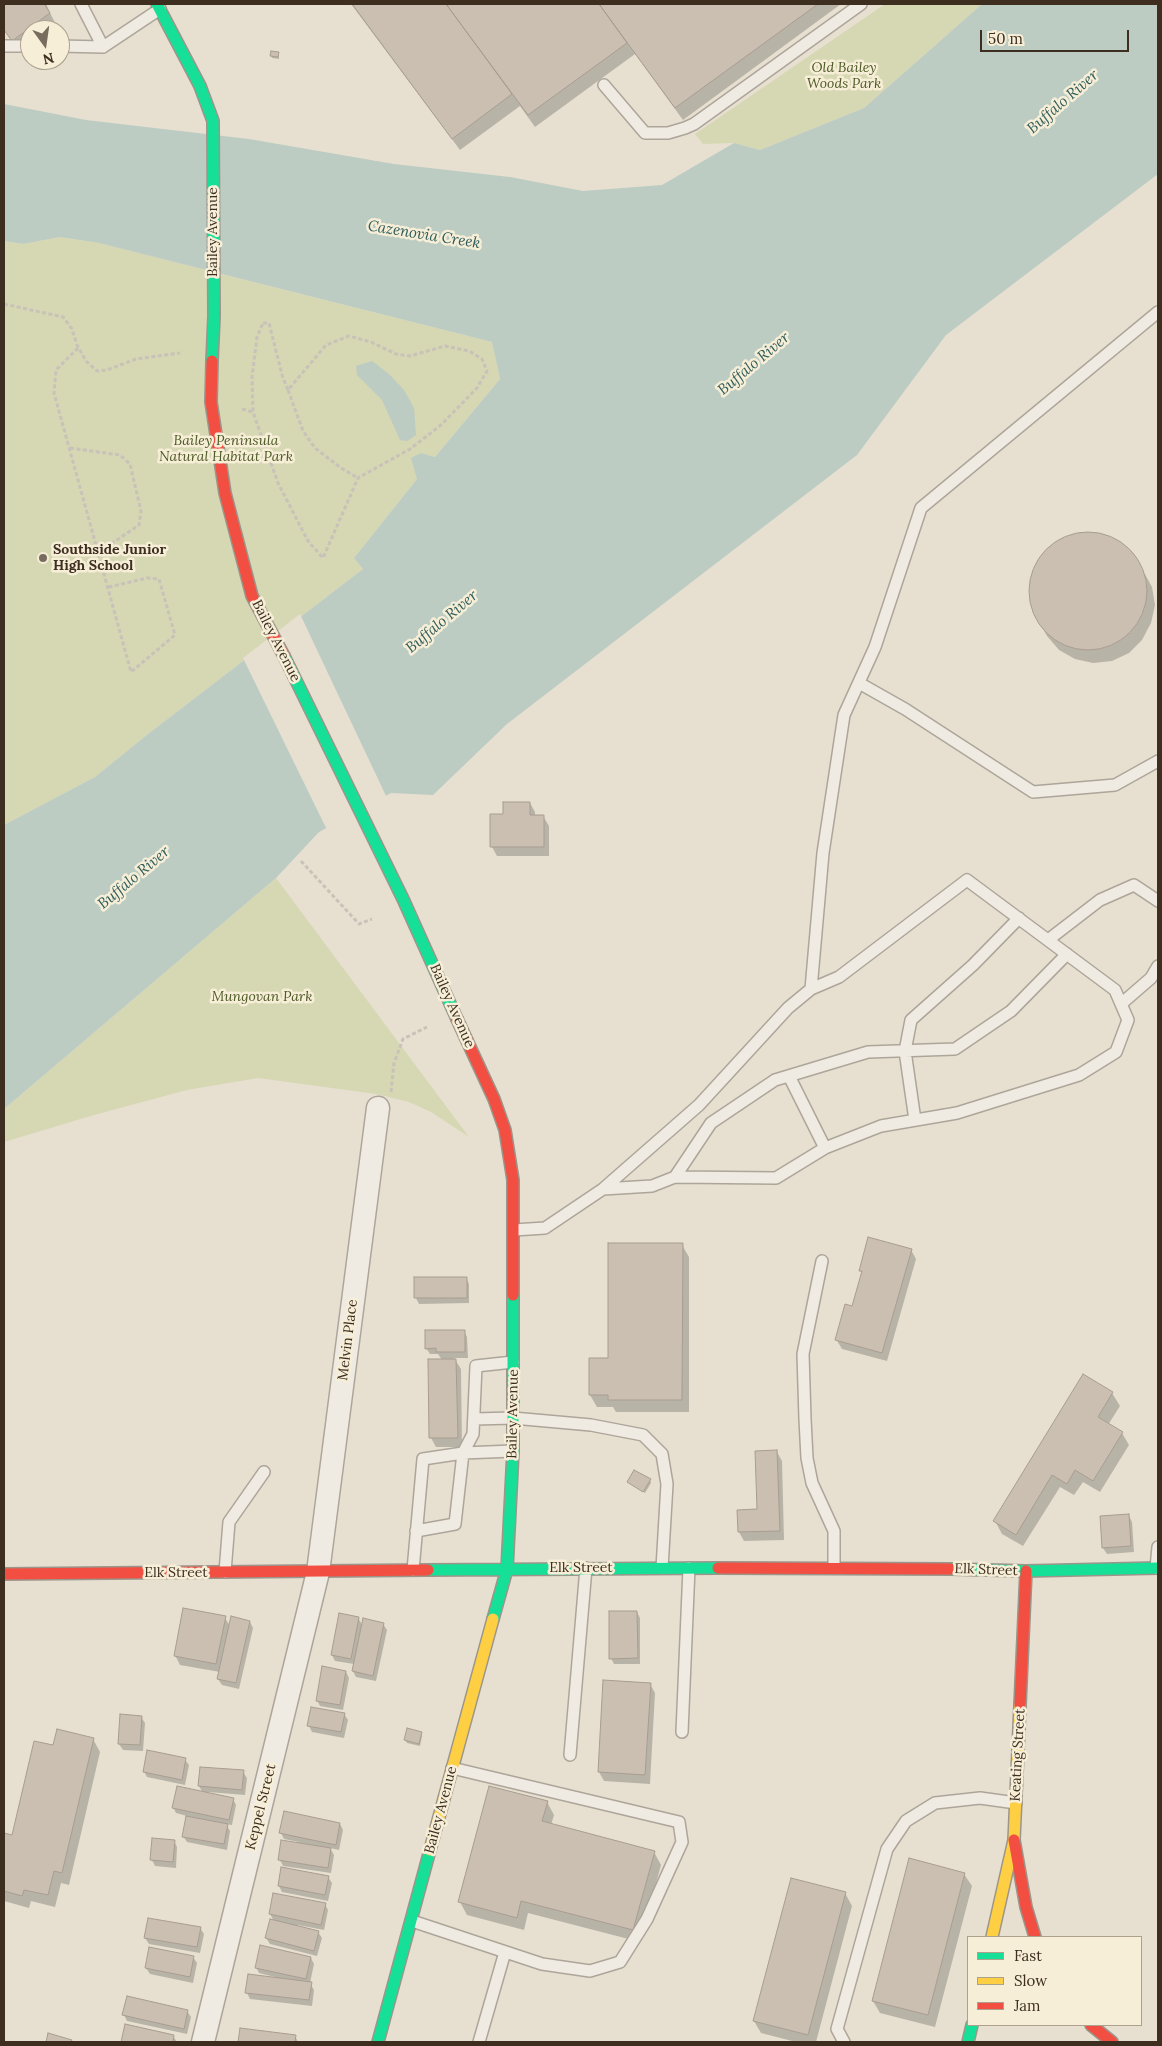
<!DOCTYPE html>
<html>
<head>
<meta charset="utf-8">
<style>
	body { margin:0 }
	#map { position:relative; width:1162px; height:2046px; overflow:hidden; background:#e7e0d1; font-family:Lora,serif }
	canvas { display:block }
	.frame { position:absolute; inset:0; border:5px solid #3d2e20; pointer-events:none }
	.legend { position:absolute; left:967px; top:1936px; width:175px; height:90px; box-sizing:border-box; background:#f7eed8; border:1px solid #ada18e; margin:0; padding:6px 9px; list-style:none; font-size:15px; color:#3d2e20 }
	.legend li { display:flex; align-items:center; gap:10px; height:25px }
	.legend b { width:25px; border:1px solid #ada18e }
	.north { position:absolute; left:20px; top:20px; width:50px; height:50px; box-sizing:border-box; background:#f7eed8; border:1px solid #ada18e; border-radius:50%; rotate:166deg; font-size:14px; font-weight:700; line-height:20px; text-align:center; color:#3d2e20 }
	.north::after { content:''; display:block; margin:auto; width:18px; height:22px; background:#786c5e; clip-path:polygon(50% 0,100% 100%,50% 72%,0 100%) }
	.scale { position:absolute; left:980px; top:30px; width:149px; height:22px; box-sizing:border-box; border:2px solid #3d2e20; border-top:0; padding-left:6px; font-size:15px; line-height:18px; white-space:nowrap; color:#3d2e20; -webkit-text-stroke:4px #f7eed8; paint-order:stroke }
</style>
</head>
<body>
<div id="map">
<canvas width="1162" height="2046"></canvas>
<div class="frame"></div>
<ul class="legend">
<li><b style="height:6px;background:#16e098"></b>Fast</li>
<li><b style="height:6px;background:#ffcf43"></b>Slow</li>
<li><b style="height:6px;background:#f24e42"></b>Jam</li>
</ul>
<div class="north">N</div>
<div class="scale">50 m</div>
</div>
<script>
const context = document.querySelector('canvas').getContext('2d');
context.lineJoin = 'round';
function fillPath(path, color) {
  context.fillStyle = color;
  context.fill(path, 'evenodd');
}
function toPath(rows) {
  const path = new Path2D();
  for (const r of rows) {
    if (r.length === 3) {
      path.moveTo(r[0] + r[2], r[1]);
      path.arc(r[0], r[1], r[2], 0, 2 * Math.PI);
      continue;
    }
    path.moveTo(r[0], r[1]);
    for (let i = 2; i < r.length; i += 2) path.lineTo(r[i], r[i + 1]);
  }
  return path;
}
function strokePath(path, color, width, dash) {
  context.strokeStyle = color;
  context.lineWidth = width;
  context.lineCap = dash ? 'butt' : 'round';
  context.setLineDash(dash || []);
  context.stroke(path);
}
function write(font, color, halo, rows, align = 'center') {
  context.font = font + ' Lora,serif';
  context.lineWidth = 5;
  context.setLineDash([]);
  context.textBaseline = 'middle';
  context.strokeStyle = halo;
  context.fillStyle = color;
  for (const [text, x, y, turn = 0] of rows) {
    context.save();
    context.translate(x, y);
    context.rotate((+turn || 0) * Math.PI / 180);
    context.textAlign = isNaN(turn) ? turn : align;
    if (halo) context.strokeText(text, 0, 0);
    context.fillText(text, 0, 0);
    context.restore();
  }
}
fillPath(toPath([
	[885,4,982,4,864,108,760,150,734,143,703,144,695,134],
	[60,237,99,243,492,342,500,379,435,457,421,453,417,479,354,558,363,569,148,734,95,777,4,825,4,241,23,244],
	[276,878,469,1137,431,1112,409,1102,376,1094,258,1078,187,1090,94,1115,4,1142,4,1109]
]), '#d6d7b3');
fillPath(toPath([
	[982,4,1158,4,1158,174,946,335,857,455,507,724,433,795,391,793,319,832,276,878,4,1109,4,825,95,777,148,734,363,569,354,558,417,479,411,458,421,453,435,457,500,379,492,342,99,243,60,237,23,244,4,241,4,104,86,120,249,139,394,164,510,177,583,191,662,185,734,143,760,150,864,108],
	[372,361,389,374,404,390,414,408,416,435,407,441,400,440,382,400,357,375,356,366]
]), '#bcccc2');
fillPath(toPath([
	[300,614,387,798,327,830,243,658]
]), '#e7e0d1');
fillPath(toPath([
	[4,4,46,4,55,23,45,30,30,30,30,41,18,49,4,30],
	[351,4,841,4,683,120,635,54,535,127,520,106,460,150],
	[279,53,279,59,272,58,271,55],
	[1082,532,1102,534,1121,542,1135,556,1152,587,1155,605,1151,623,1142,640,1129,653,1112,661,1093,663,1075,659,1059,650,1047,636,1031,606,1030,586,1035,567,1046,550,1063,538],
	[530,803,535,812,535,816,543,816,549,826,549,856,497,856,492,847,504,815],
	[682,1245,689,1257,689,1412,616,1412,613,1407,597,1407,590,1395,609,1359],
	[911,1250,916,1259,887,1361,842,1349,836,1339,853,1308,862,1274,860,1270],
	[466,1278,469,1284,469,1303,419,1304,416,1298],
	[464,1331,467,1337,468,1358,454,1358,461,1369,462,1447,436,1447,431,1438,442,1360,438,1354,430,1354,426,1348],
	[1083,1376,1112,1393,1120,1406,1108,1425,1122,1433,1129,1445,1100,1492,1083,1482,1074,1495,1060,1487,1023,1546,1002,1534,995,1521],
	[777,1452,782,1461,784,1540,744,1541,739,1532,758,1510],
	[650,1480,651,1483,645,1493,628,1482],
	[1129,1516,1132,1522,1134,1552,1107,1554,1103,1548],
	[637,1612,640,1618,640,1664,614,1664,611,1658],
	[225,1618,230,1626,250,1622,253,1628,239,1689,222,1685,218,1679,220,1672,180,1665,175,1655],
	[358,1618,363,1626,383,1624,387,1630,376,1681,356,1677,353,1671,354,1664,335,1661,332,1655],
	[346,1672,349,1678,343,1710,320,1706,317,1700],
	[650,1684,655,1693,650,1784,604,1781,599,1772],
	[344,1714,348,1720,344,1738,312,1732,309,1726],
	[141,1717,145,1723,143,1751,123,1750,119,1744],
	[421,1733,422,1736,420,1746,407,1743,405,1740],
	[93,1739,100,1752,69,1885,61,1883,55,1907,31,1901,29,1908,4,1901,4,1834,13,1836,54,1747],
	[185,1760,189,1765,185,1785,147,1777,144,1771],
	[243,1772,247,1778,245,1795,208,1792,208,1794,233,1799,236,1805,232,1825,226,1824,230,1831,227,1850,187,1842,183,1836,187,1816,176,1813,173,1807,203,1793,199,1786],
	[547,1802,554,1815,551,1825,654,1852,661,1865,640,1942,528,1913,524,1930,467,1915,460,1902],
	[340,1824,343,1830,339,1850,330,1848,334,1855,331,1873,283,1866,280,1860,299,1842,284,1839,281,1833],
	[174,1841,177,1847,176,1868,155,1866,152,1860],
	[964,1874,972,1886,935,2027,880,2013,873,2001],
	[328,1877,332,1883,328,1901,282,1892,279,1886],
	[845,1893,852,1906,816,2042,796,2042,761,2033,754,2021],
	[274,1895,325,1904,328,1910,324,1930,298,1925,298,1927,318,1932,322,1938,317,1956,270,1944,266,1938,274,1921,270,1914],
	[200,1928,204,1934,200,1953,149,1944,145,1938],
	[193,1957,197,1963,193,1983,150,1974,146,1968],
	[311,1958,314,1964,310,1983,314,1990,312,2006,250,1999,247,1993,279,1980,279,1978,259,1973,256,1967],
	[187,2011,191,2017,187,2034,127,2021,124,2015],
	[126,2026,173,2036,177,2042,122,2042],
	[241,2029,295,2036,298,2042,239,2042]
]), '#0003');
const building = toPath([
	[4,4,47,4,45,5,50,13,12,41,4,30,4,4],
	[352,4,446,4,512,94,452,139,352,4],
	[446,4,599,4,627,43,528,115,446,4],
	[599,4,818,4,675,108,599,4],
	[271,51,279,52,278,57,270,56,271,51],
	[1088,591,59],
	[503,802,530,802,530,815,544,815,544,847,490,847,490,814,503,814,503,802],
	[868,1237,912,1249,882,1353,835,1340,845,1304,852,1306,862,1271,859,1271,868,1237],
	[608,1243,683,1243,682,1400,608,1400,608,1395,589,1395,589,1358,608,1358,608,1243],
	[414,1277,467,1277,467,1298,414,1298,414,1277],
	[425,1330,465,1330,465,1352,436,1352,436,1348,425,1349,425,1330],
	[428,1359,456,1359,458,1438,429,1438,428,1359],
	[1083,1374,1113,1392,1098,1417,1123,1432,1093,1481,1075,1470,1067,1484,1052,1475,1016,1535,993,1521,1083,1374],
	[777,1450,780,1531,738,1532,737,1510,757,1509,755,1451,777,1450],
	[634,1470,651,1479,643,1492,627,1482,634,1470],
	[1129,1514,1131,1546,1102,1548,1100,1516,1129,1514],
	[183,1608,226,1616,216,1664,174,1656,183,1608],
	[609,1611,637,1611,638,1658,609,1659,609,1611],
	[339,1613,359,1617,351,1659,331,1655,339,1613],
	[231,1616,250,1621,236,1683,217,1679,231,1616],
	[363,1618,384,1623,373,1676,352,1671,363,1618],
	[322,1666,346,1671,340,1705,316,1701,322,1666],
	[603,1680,651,1683,645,1775,598,1772,603,1680],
	[311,1707,345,1713,341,1732,307,1726,311,1707],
	[120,1714,142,1716,140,1745,118,1744,120,1714],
	[407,1728,422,1732,419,1744,404,1740,407,1728],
	[57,1729,94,1738,62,1873,54,1871,48,1895,24,1890,22,1896,4,1891,4,1833,12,1835,34,1741,53,1745,57,1729],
	[147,1750,186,1758,182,1780,143,1772,147,1750],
	[200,1767,244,1770,242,1790,198,1786,200,1767],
	[177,1786,234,1798,229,1820,172,1808,177,1786],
	[489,1786,548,1801,542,1821,655,1851,633,1930,521,1901,517,1918,458,1902,489,1786],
	[284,1811,340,1823,336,1845,279,1833,284,1811],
	[186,1816,228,1824,224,1844,182,1837,186,1816],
	[152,1838,175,1840,173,1862,150,1860,152,1838],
	[281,1840,331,1848,328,1868,278,1860,281,1840],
	[909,1858,965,1873,928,2015,872,2001,909,1858],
	[281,1867,329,1876,325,1895,278,1886,281,1867],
	[791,1878,846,1892,808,2035,753,2021,791,1878],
	[273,1893,326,1903,321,1925,269,1914,273,1893],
	[148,1918,201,1927,197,1947,144,1938,148,1918],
	[270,1919,319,1931,314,1951,265,1938,270,1919],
	[260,1945,311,1957,306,1979,255,1968,260,1945],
	[149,1947,194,1956,190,1977,145,1968,149,1947],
	[248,1974,312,1982,309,2000,245,1993,248,1974],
	[127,1996,188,2010,184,2029,122,2015,127,1996],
	[125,2024,174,2035,173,2042,121,2042,125,2024],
	[240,2028,296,2035,295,2042,238,2042,240,2028],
	[48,2033,72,2040,71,2042,46,2042,48,2033]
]);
fillPath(building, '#cbbfb2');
strokePath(building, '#a89c90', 1);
const lane = toPath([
	[81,4,103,47],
	[4,46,30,46],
	[60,46,103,47,160,9],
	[604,85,645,133,668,133,685,128,694,124,861,4],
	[859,683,905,709,1033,792,1115,785,1158,761],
	[1048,940,1100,900,1134,885,1158,901],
	[1121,1004,1151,978,1158,966],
	[789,1076,825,1148],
	[915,1120,905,1051,911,1020,973,965,1019,918],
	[675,1177,711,1123,775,1080,868,1052,955,1049,1011,1011,1067,954],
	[603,1189,652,1186,675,1177,776,1178,825,1148,881,1126,957,1113,1079,1075,1116,1052,1128,1020,1115,990,967,880,839,977,811,989],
	[514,1230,545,1228,603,1189,699,1105,788,1008,811,989,823,853,844,715,875,647,921,508,1158,312],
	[822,1261,803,1354,805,1419,807,1458,812,1483,834,1531,834,1568],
	[474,1419,513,1418,591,1425,643,1435,662,1454,667,1484,662,1568],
	[416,1531,455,1524,463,1453,473,1434,476,1366,513,1362],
	[1156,1568,1158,1547],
	[413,1570,423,1459,463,1453,513,1451],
	[225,1572,229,1522,264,1472],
	[682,1732,689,1568],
	[570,1755,586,1568],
	[412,1921,542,1964,590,1971,620,1962,647,1919,682,1842,679,1822,452,1768],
	[479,2042,505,1952],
	[844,2042,837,2029,887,1849,906,1821,935,1803,980,1798,1016,1803]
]);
const street = toPath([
	[203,2042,318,1572,378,1108]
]);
const fast = toPath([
	[157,4,200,86,213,121,214,316,212,361],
	[284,656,403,899,457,1019],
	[951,1569,1026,1571,1158,1568],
	[428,1570,718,1568],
	[493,1619,507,1569,513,1451,513,1295],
	[378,2042,430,1850],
	[968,2042,972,2025]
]);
const slow = toPath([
	[430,1850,493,1619],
	[992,1937,1014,1840,1020,1705]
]);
const jam = toPath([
	[212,361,211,402,225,493,252,596,284,656],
	[457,1019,494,1099,505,1130,513,1180,513,1295],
	[718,1568,951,1569],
	[4,1574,428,1570],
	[1020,1705,1026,1571],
	[1014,1840,1026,1907,1035,1937],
	[1091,2025,1112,2042]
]);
strokePath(lane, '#ada599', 14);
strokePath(street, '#ada599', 25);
strokePath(fast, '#9c958a', 14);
strokePath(slow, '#9c958a', 14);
strokePath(jam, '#9c958a', 14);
strokePath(toPath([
	[4,304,63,317,72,329,77,345,86,361,97,371,107,370,136,359,180,353],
	[263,323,269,323,282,375,288,390,326,345,349,336,371,342,396,354,410,356,445,346,469,351,482,359,487,371,477,388,441,425,410,449,358,478,323,558,308,541,278,483,253,412,252,377,257,337,263,323],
	[78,348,56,370,54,393,131,672,175,635,159,579,147,578,109,587],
	[288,390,303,431,315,448,341,468,358,478],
	[242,409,253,412],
	[70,448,120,455,130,464,141,511,139,525,99,552],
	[301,861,359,924,372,919],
	[391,1092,394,1063,403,1039,427,1027]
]), '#c8c2b9', 3, [4, 2.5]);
strokePath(lane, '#efebe3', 11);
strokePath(street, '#efebe3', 22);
strokePath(fast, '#16e098', 11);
strokePath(slow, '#ffcf43', 11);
strokePath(jam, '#f24e42', 11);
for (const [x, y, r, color] of [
	[43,558,5,"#786c5e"]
]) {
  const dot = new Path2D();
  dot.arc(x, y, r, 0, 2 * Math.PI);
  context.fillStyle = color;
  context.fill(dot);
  strokePath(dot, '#f7eed8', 2);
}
write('italic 14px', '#4d5a26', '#f7eed8', [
	["Old Bailey",844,68],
	["Woods Park",844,84],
	["Bailey Peninsula",226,441],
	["Natural Habitat Park",226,457],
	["Mungovan Park",262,997]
]);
write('14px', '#3d2e20', '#f7eed8', [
	["Bailey Avenue",213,232,-90],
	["Bailey Avenue",276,641,63],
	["Bailey Avenue",452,1006,66],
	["Melvin Place",348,1340,-83],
	["Bailey Avenue",513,1414,-89],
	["Elk Street",581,1568],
	["Elk Street",986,1570,2],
	["Elk Street",176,1573],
	["Keating Street",1018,1755,-87],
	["Keppel Street",261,1807,-76],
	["Bailey Avenue",441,1810,-75]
]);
write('bold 14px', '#3d2e20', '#f7eed8', [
	["Southside Junior",53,550],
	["High School",53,566]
], 'left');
write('italic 15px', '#2f5d5a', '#f7eed8', [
	["Buffalo River",1063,102,-41],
	["Cazenovia Creek",424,235,9],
	["Buffalo River",754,364,-40],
	["Buffalo River",442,622,-40],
	["Buffalo River",134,878,-40]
]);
</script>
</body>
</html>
